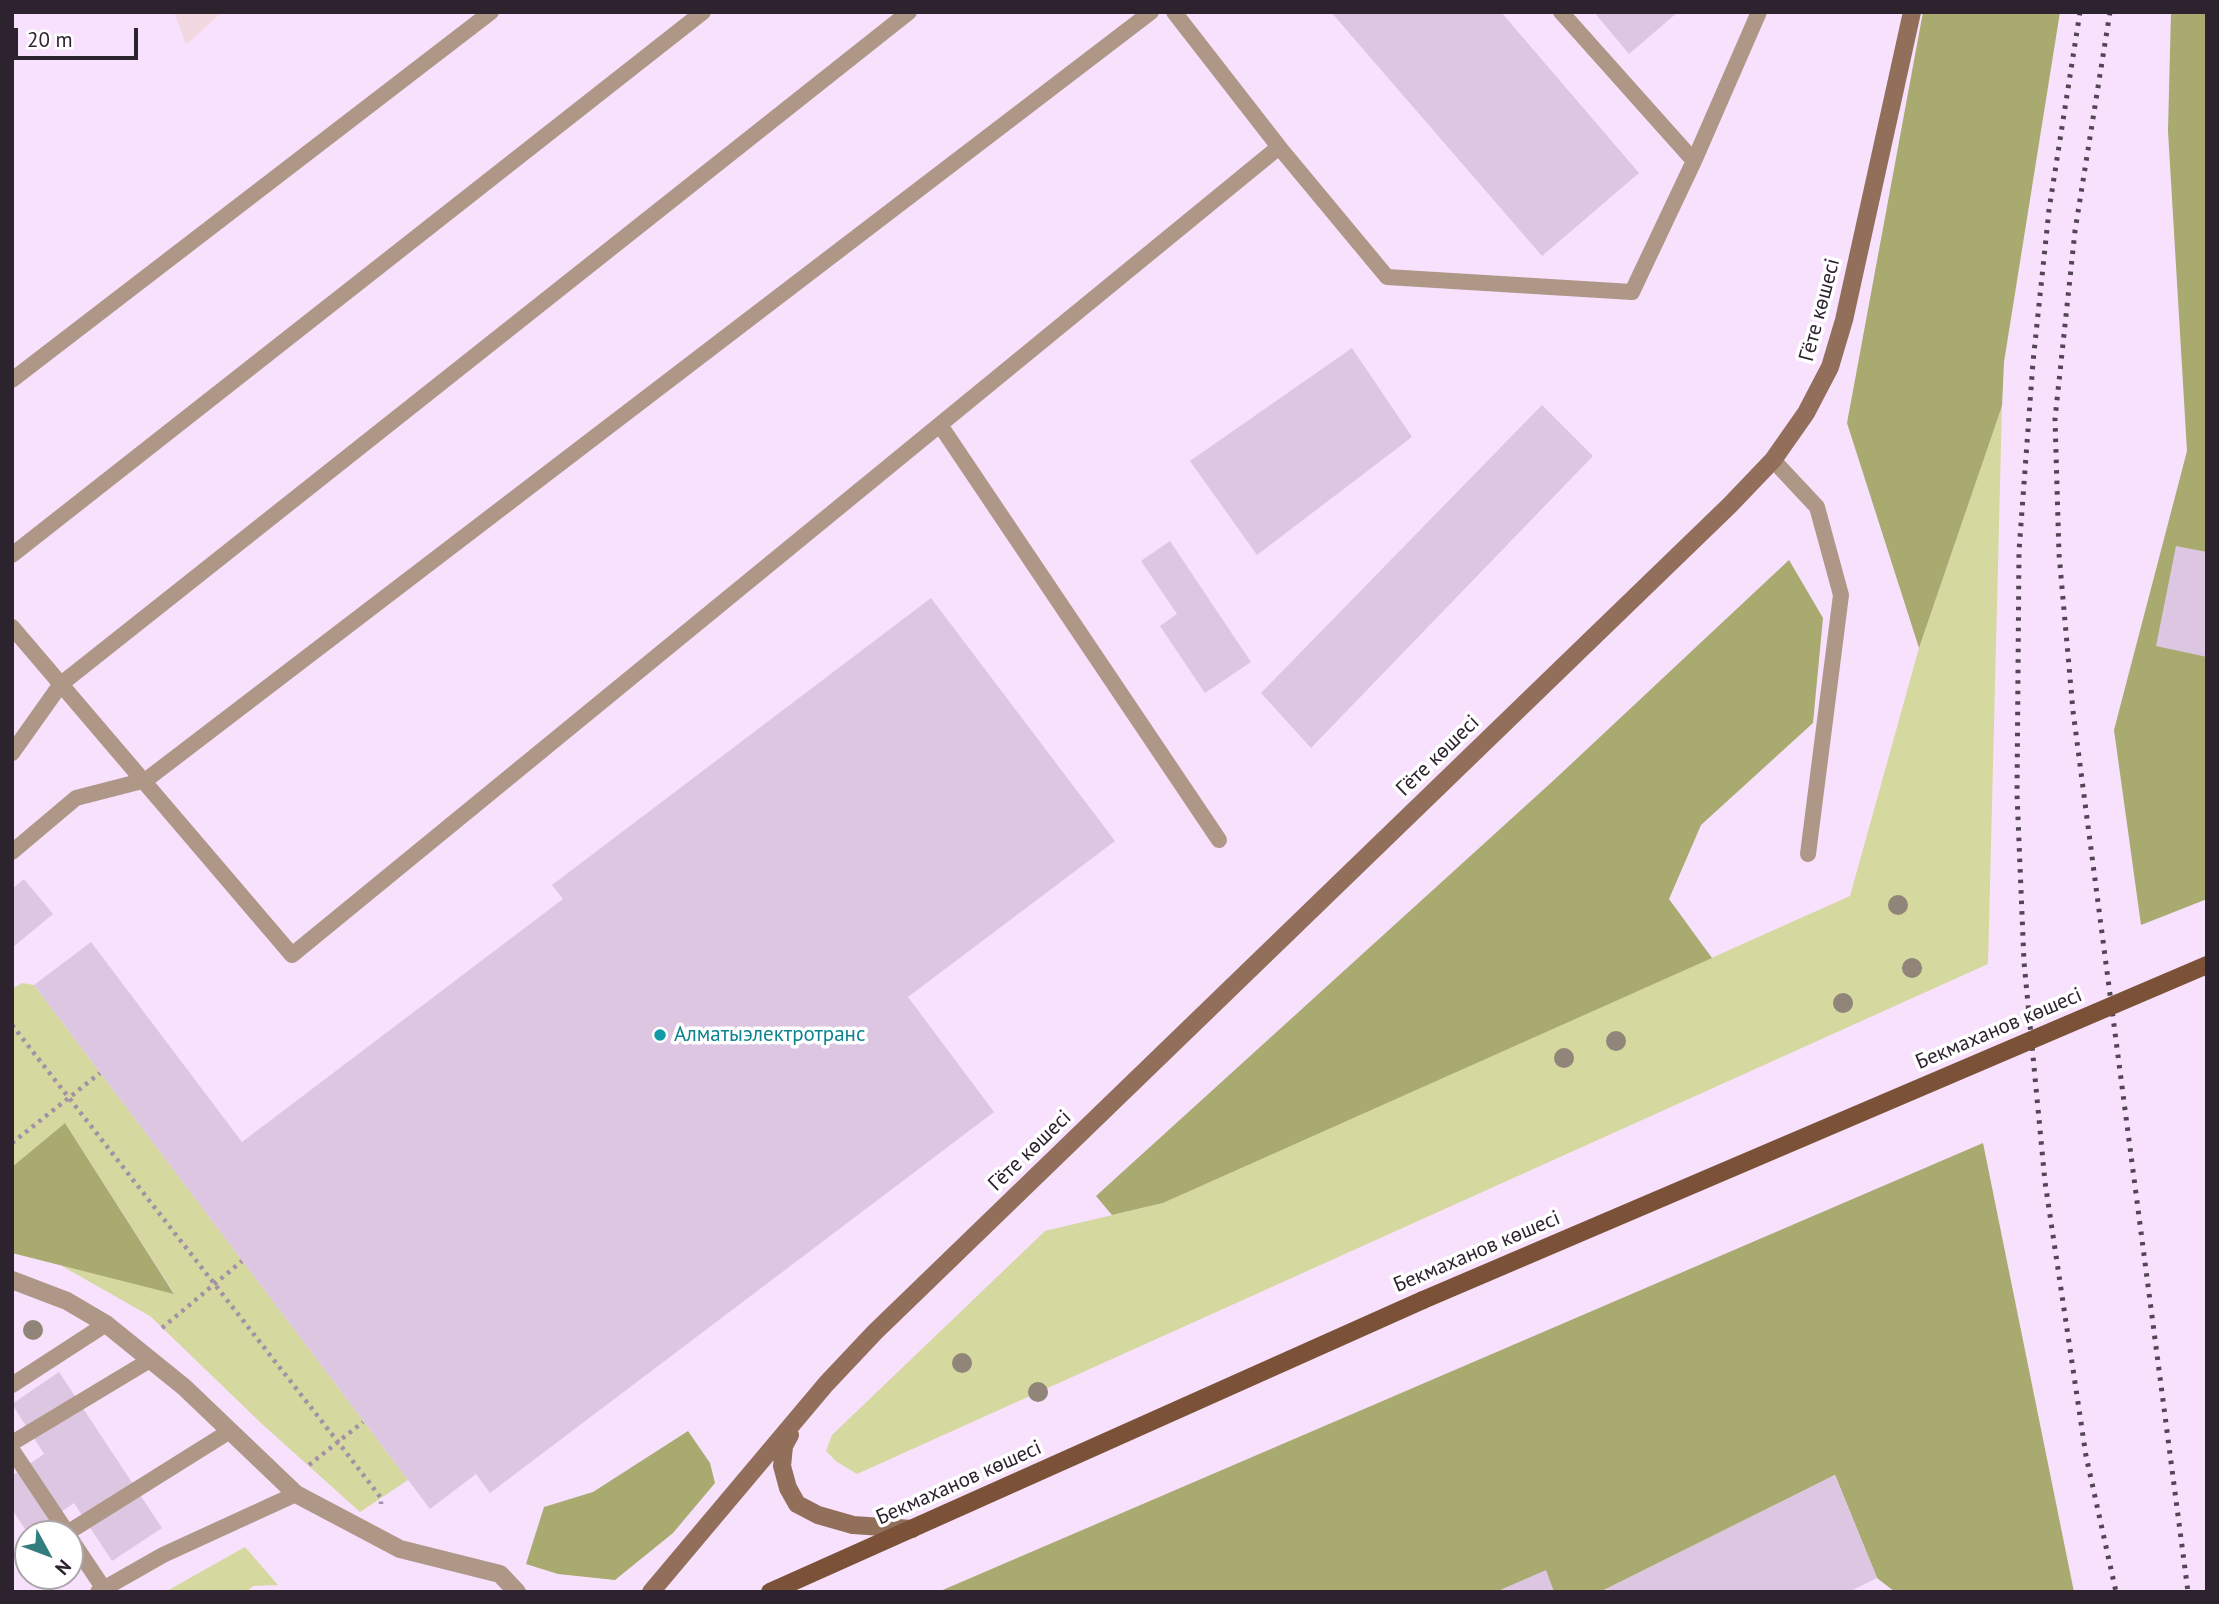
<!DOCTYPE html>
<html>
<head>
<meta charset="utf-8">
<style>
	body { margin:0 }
	#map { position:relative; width:2219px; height:1604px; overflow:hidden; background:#f8e1fd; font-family:"PT Sans",sans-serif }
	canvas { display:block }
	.frame { position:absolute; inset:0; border:14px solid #2c232e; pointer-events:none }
	.north { position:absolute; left:14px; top:1520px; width:70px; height:70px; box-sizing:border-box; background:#fff; border:2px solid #aba7ab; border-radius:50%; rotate:131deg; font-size:19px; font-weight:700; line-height:28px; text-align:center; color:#2c232e }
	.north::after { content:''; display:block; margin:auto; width:24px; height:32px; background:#347d7f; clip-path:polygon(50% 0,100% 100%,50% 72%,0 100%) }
	.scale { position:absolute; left:14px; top:28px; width:124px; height:32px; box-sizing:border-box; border:4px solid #2c232e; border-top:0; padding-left:9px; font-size:21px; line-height:24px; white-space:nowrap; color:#2c232e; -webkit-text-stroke:5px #fff; paint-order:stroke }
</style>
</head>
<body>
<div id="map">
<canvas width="2219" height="1604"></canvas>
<div class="frame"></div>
<div class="north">N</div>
<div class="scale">20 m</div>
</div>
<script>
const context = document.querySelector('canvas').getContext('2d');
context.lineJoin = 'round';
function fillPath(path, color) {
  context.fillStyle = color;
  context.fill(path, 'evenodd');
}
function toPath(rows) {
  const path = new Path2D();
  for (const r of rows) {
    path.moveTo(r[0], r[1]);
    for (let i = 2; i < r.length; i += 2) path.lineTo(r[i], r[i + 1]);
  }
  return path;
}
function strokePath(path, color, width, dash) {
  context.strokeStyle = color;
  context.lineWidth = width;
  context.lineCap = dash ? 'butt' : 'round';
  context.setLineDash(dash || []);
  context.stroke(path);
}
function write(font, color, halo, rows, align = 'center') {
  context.font = font + ' "PT Sans",sans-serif';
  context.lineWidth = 7;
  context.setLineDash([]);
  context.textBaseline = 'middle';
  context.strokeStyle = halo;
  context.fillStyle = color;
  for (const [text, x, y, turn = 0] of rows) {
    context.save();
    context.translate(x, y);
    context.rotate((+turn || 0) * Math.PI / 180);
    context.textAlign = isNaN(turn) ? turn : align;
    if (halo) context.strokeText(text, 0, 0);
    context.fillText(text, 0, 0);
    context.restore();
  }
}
fillPath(toPath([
	[174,12,222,12,186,45]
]), '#f2d8e0');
fillPath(toPath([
	[2002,406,1988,964,857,1474,837,1462,826,1451,832,1435,1045,1231,1163,1203,1850,896,1919,648],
	[22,983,34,985,408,1480,360,1512,262,1424,150,1316,60,1265,174,1293,65,1123,12,1167,12,989],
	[245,1547,278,1585,253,1586,246,1592,165,1592]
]), '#d5d89f');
fillPath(toPath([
	[1923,12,2060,12,2004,362,2002,406,1919,648,1847,423],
	[2171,12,2207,12,2207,899,2141,925,2114,730,2187,451,2168,131],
	[1789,560,1823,618,1813,723,1701,825,1669,899,1712,958,1163,1203,1112,1215,1096,1196,1554,780],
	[65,1123,174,1294,12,1253,12,1167],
	[1983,1143,2074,1592,1895,1592,1877,1578,1835,1475,1600,1592,1554,1592,1545,1571,1496,1592,938,1592],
	[688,1431,710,1463,715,1483,673,1533,615,1580,558,1574,526,1564,544,1507,593,1492]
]), '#a8aa6f');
fillPath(toPath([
	[1331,12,1501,12,1639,173,1542,256],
	[1594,12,1678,12,1629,54],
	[1352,348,1412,437,1257,555,1190,461],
	[1542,405,1593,456,1311,748,1261,693],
	[1170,541,1251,662,1205,693,1160,626,1177,614,1141,561],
	[2176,546,2207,552,2207,657,2156,646],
	[931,598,1115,841,908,997,994,1112,490,1493,476,1474,430,1509,34,985,91,942,242,1142,563,899,552,885],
	[24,879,53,914,12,948,12,889],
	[59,1372,162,1528,112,1561,74,1503,28,1534,12,1509,12,1476,44,1454,12,1404],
	[1835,1475,1877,1578,1849,1592,1600,1592],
	[1546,1570,1554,1592,1496,1592]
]), '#ddc6e1');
strokePath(toPath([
	[12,1025,338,1442,381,1498,381,1504],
	[12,1143,100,1073],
	[162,1328,242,1261],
	[309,1465,363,1422]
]), '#a391a6', 4.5, [3.5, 5]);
strokePath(toPath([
	[1279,147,1387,277,1632,292,1694,161,1561,12],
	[1694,161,1759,12],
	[12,380,491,12],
	[940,425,1219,840],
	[1773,460,1817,507,1841,595,1808,854],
	[12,555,703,12],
	[12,627,292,955,1279,147,1174,12],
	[12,753,61,684,909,12],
	[12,852,76,798,146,780,1151,12],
	[12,1385,106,1324],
	[12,1443,150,1360],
	[12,1450,68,1534],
	[67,1533,230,1431],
	[70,1538,104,1589],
	[98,1592,163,1555,296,1494]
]), '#af9788', 16);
strokePath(toPath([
	[12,1280,67,1301,106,1324,184,1387,296,1494,400,1549,500,1574,517,1592]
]), '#af9788', 18);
strokePath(toPath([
	[790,1435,784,1446,782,1466,788,1488,797,1504,818,1515,853,1525,912,1529],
	[651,1592,826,1384,875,1332,1730,505,1773,460,1806,413,1830,367,1844,320,1912,12]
]), '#916f5a', 18);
strokePath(toPath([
	[770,1592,1423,1300]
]), '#7b5238', 18);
strokePath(toPath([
	[2080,12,2049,210,2033,362,2019,551,2017,794,2024,962,2045,1182,2086,1456,2116,1592],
	[2110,12,2075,231,2055,419,2059,554,2073,711,2188,1592]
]), '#514654', 5, [3.5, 7]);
strokePath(toPath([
	[1423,1300,2207,965]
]), '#7b5238', 18);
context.fillStyle = '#908578';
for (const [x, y] of [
	[1898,905],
	[1912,968],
	[1843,1003],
	[1616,1041],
	[1564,1058],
	[33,1330],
	[962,1363],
	[1038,1392]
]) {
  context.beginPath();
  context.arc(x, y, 10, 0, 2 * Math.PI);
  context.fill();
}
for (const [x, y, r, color] of [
	[660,1035,7,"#0f9aa8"]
]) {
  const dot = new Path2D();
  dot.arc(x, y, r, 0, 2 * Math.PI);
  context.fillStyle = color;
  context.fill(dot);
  strokePath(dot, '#fff', 2.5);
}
write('21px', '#2c232e', '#fff', [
	["Гёте көшесі",1820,310,-75],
	["Гёте көшесі",1438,756,-44],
	["Бекмаханов көшесі",1999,1029,-23],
	["Гёте көшесі",1030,1151,-44],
	["Бекмаханов көшесі",1477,1252,-23],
	["Бекмаханов көшесі",959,1483,-24]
]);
write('21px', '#0d838f', '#fff', [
	["Алматыэлектротранс",674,1035]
], 'left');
</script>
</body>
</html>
